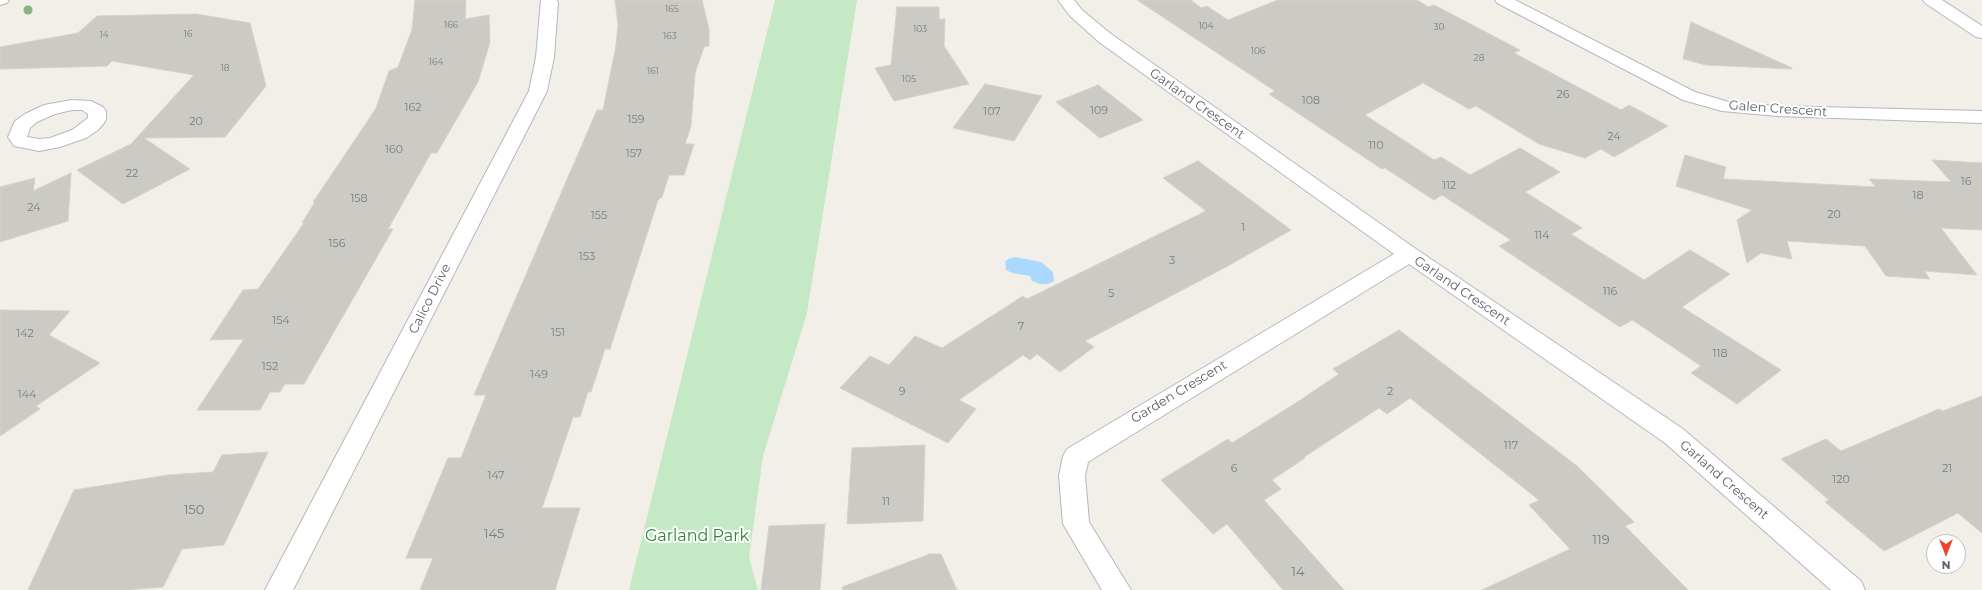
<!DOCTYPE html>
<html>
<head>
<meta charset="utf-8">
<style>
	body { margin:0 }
	#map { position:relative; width:1982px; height:590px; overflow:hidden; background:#f1efe8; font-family:Montserrat,sans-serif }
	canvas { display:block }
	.north { position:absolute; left:1926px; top:534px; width:40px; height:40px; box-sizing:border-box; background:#fff; border:1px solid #bfc1c3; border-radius:50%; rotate:180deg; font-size:11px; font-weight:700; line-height:16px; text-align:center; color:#5f6368 }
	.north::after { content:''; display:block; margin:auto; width:14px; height:18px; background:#ef4130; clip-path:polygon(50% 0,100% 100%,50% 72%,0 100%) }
</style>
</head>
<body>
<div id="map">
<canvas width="1982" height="590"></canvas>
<div class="north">N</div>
</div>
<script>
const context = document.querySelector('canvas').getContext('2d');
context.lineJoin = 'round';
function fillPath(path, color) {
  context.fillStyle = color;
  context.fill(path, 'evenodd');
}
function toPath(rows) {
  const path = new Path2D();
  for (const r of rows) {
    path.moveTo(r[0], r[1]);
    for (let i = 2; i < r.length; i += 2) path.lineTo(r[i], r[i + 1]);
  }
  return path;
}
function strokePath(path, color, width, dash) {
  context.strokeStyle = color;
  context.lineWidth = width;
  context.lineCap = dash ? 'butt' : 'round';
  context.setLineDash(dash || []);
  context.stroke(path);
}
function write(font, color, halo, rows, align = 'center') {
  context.font = font + ' Montserrat,sans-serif';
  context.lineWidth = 4;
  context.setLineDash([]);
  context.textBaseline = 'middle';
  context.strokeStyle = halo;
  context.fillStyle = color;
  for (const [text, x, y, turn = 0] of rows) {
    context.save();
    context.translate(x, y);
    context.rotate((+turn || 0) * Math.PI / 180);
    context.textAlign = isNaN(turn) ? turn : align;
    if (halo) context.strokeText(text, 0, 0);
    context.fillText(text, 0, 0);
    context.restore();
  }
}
fillPath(toPath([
	[775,0,857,0,807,313,763,456,749,557,758,590,629,590]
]), '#c4e9c4');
fillPath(toPath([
	[1015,257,1041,262,1053,272,1054,281,1048,284,1040,284,1032,281,1030,276,1012,273,1006,270,1005,262,1008,259]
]), '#aad9ff');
const building = toPath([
	[415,0,466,0,465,19,489,15,490,42,478,82,437,153,431,153,388,229,393,229,304,384,285,384,280,392,270,392,260,410,197,410,244,339,210,340,243,290,258,289,304,223,302,223,315,202,313,202,367,122,376,108,389,71,398,67,412,30,415,0],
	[615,0,702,0,709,29,709,46,704,47,695,73,691,126,685,144,694,144,684,175,669,175,662,197,658,200,610,349,605,349,591,392,588,392,580,417,573,417,542,508,580,508,555,590,420,590,433,558,406,558,448,458,461,458,486,395,474,395,597,110,603,110,616,46,618,24,615,0],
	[1137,0,1191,0,1201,8,1207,6,1228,20,1278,0,1417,0,1428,7,1434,5,1520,50,1514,53,1621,110,1629,105,1668,126,1614,157,1601,149,1585,158,1539,144,1476,106,1469,109,1423,83,1365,115,1434,160,1441,157,1470,175,1520,148,1560,172,1525,192,1582,228,1571,234,1644,280,1690,250,1730,274,1682,307,1781,370,1737,404,1691,373,1701,366,1634,321,1632,320,1620,327,1499,246,1511,240,1442,195,1434,200,1385,168,1382,169,1269,94,1275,91,1137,0],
	[897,7,939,7,939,19,945,19,944,46,969,84,894,101,875,68,891,65,897,7],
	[196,14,250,23,266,86,225,137,144,138,190,169,123,204,77,170,131,144,194,75,112,61,107,66,0,69,0,47,78,33,97,16,196,14],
	[1691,22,1792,68,1792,69,1706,65,1683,59,1691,22],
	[985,84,1042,96,1014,141,953,128,985,84],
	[1098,85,1143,120,1100,138,1056,102,1098,85],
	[1685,155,1726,167,1723,179,1876,187,1869,179,1951,182,1932,160,1982,163,1982,230,1941,228,1977,275,1924,271,1930,279,1886,276,1865,246,1787,241,1792,259,1761,253,1747,263,1737,220,1752,210,1676,186,1685,155],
	[1198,161,1291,230,1226,267,1085,341,1094,347,1060,372,1037,354,1030,360,1023,355,959,400,976,409,948,443,840,388,870,356,889,365,915,336,942,348,1023,296,1027,299,1206,211,1163,178,1198,161],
	[71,173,68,221,0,242,0,187,35,178,33,191,71,173],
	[0,310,70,311,49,335,100,363,36,406,40,409,0,436,0,310],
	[1399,330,1577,466,1634,522,1625,526,1688,590,1482,590,1570,549,1529,505,1539,500,1410,398,1387,414,1379,408,1304,457,1305,458,1272,480,1281,489,1264,500,1344,590,1283,590,1227,524,1213,534,1161,480,1228,439,1232,443,1299,401,1339,374,1333,369,1399,330],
	[1982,396,1982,533,1958,513,1884,551,1825,502,1829,500,1781,459,1826,439,1841,451,1939,409,1943,411,1982,396],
	[925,445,923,521,847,524,852,448,925,445],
	[268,452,224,545,182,549,163,587,125,590,28,590,74,490,168,475,213,472,222,455,268,452],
	[825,524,820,590,761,590,769,526,825,524],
	[930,554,941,554,957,590,843,590,842,587,930,554]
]);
fillPath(building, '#cccac4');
strokePath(building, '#d6d1c5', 1);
const minor = toPath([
	[541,0,557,0,558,3,554,57,547,91,293,590,265,590,529,91,536,57,541,0],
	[1058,0,1074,0,1082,10,1111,34,1416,249,1683,429,1861,581,1865,590,1831,590,1665,443,1409,264,1088,462,1085,476,1089,522,1131,590,1102,590,1063,524,1059,476,1063,456,1067,449,1394,254,1099,42,1070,16,1058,0],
	[1495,0,1515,0,1695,92,1729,102,1777,106,1982,111,1982,123,1777,116,1722,111,1683,100,1497,3,1495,0],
	[1923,0,1942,0,1982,26,1982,38,1976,37,1925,3,1923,0],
	[72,100,91,101,103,107,106,111,106,119,104,123,98,130,86,138,60,147,39,151,14,146,8,137,15,121,25,114,44,105,72,100],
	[72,110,82,110,88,114,88,118,72,130,50,138,39,139,27,137,30,128,37,122,55,114,72,110]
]);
const tertiary = toPath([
	[0,0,9,0,7,3,0,5,0,0]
]);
strokePath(minor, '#b5b8bc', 2);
strokePath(tertiary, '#b5b8bc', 2);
fillPath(minor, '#fff');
fillPath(tertiary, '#fff');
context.fillStyle = '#87b487';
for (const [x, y] of [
	[28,10]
]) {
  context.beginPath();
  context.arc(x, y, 4.5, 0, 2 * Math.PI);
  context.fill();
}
write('9px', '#7a7d7f', null, [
	["165",672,9],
	["166",451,25],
	["104",1206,26],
	["30",1439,27],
	["103",920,29],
	["16",188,34],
	["14",104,35],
	["163",670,36],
	["106",1258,51],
	["28",1479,58],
	["164",436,62],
	["18",225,68],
	["161",653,71],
	["105",909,79]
]);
write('11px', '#7a7d7f', null, [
	["26",1563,95],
	["108",1311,101],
	["162",413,108],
	["109",1099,111],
	["107",992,112],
	["159",636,120],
	["20",196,122],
	["24",1614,137],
	["110",1376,146],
	["160",394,150],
	["157",634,154],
	["22",132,174],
	["16",1966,182],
	["112",1449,186],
	["18",1918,196],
	["158",359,199],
	["24",34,208],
	["20",1834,215],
	["155",599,216],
	["1",1243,228],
	["114",1542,236],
	["156",337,244],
	["153",587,257],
	["3",1172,261],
	["116",1610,292],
	["5",1111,294],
	["154",281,321],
	["7",1021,327],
	["151",558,333],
	["142",25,334],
	["118",1720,354],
	["152",270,367],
	["149",539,375],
	["9",902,392],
	["2",1390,392],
	["144",27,395],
	["117",1511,446],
	["6",1234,469],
	["21",1947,469],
	["147",496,476],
	["120",1841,480],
	["11",886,502]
]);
write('13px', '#5f6368', '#fff', [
	["Garland Crescent",1197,104,35],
	["Galen Crescent",1778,109,4],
	["Garland Crescent",1462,291,34],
	["Calico Drive",430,299,-63],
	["Garden Crescent",1179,392,-31],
	["Garland Crescent",1724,480,41]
]);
write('13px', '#7a7d7f', null, [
	["150",194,510],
	["145",494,534],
	["119",1601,540],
	["14",1298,572]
]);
write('16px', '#318337', '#fff', [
	["Garland Park",697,536]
]);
</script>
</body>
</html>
